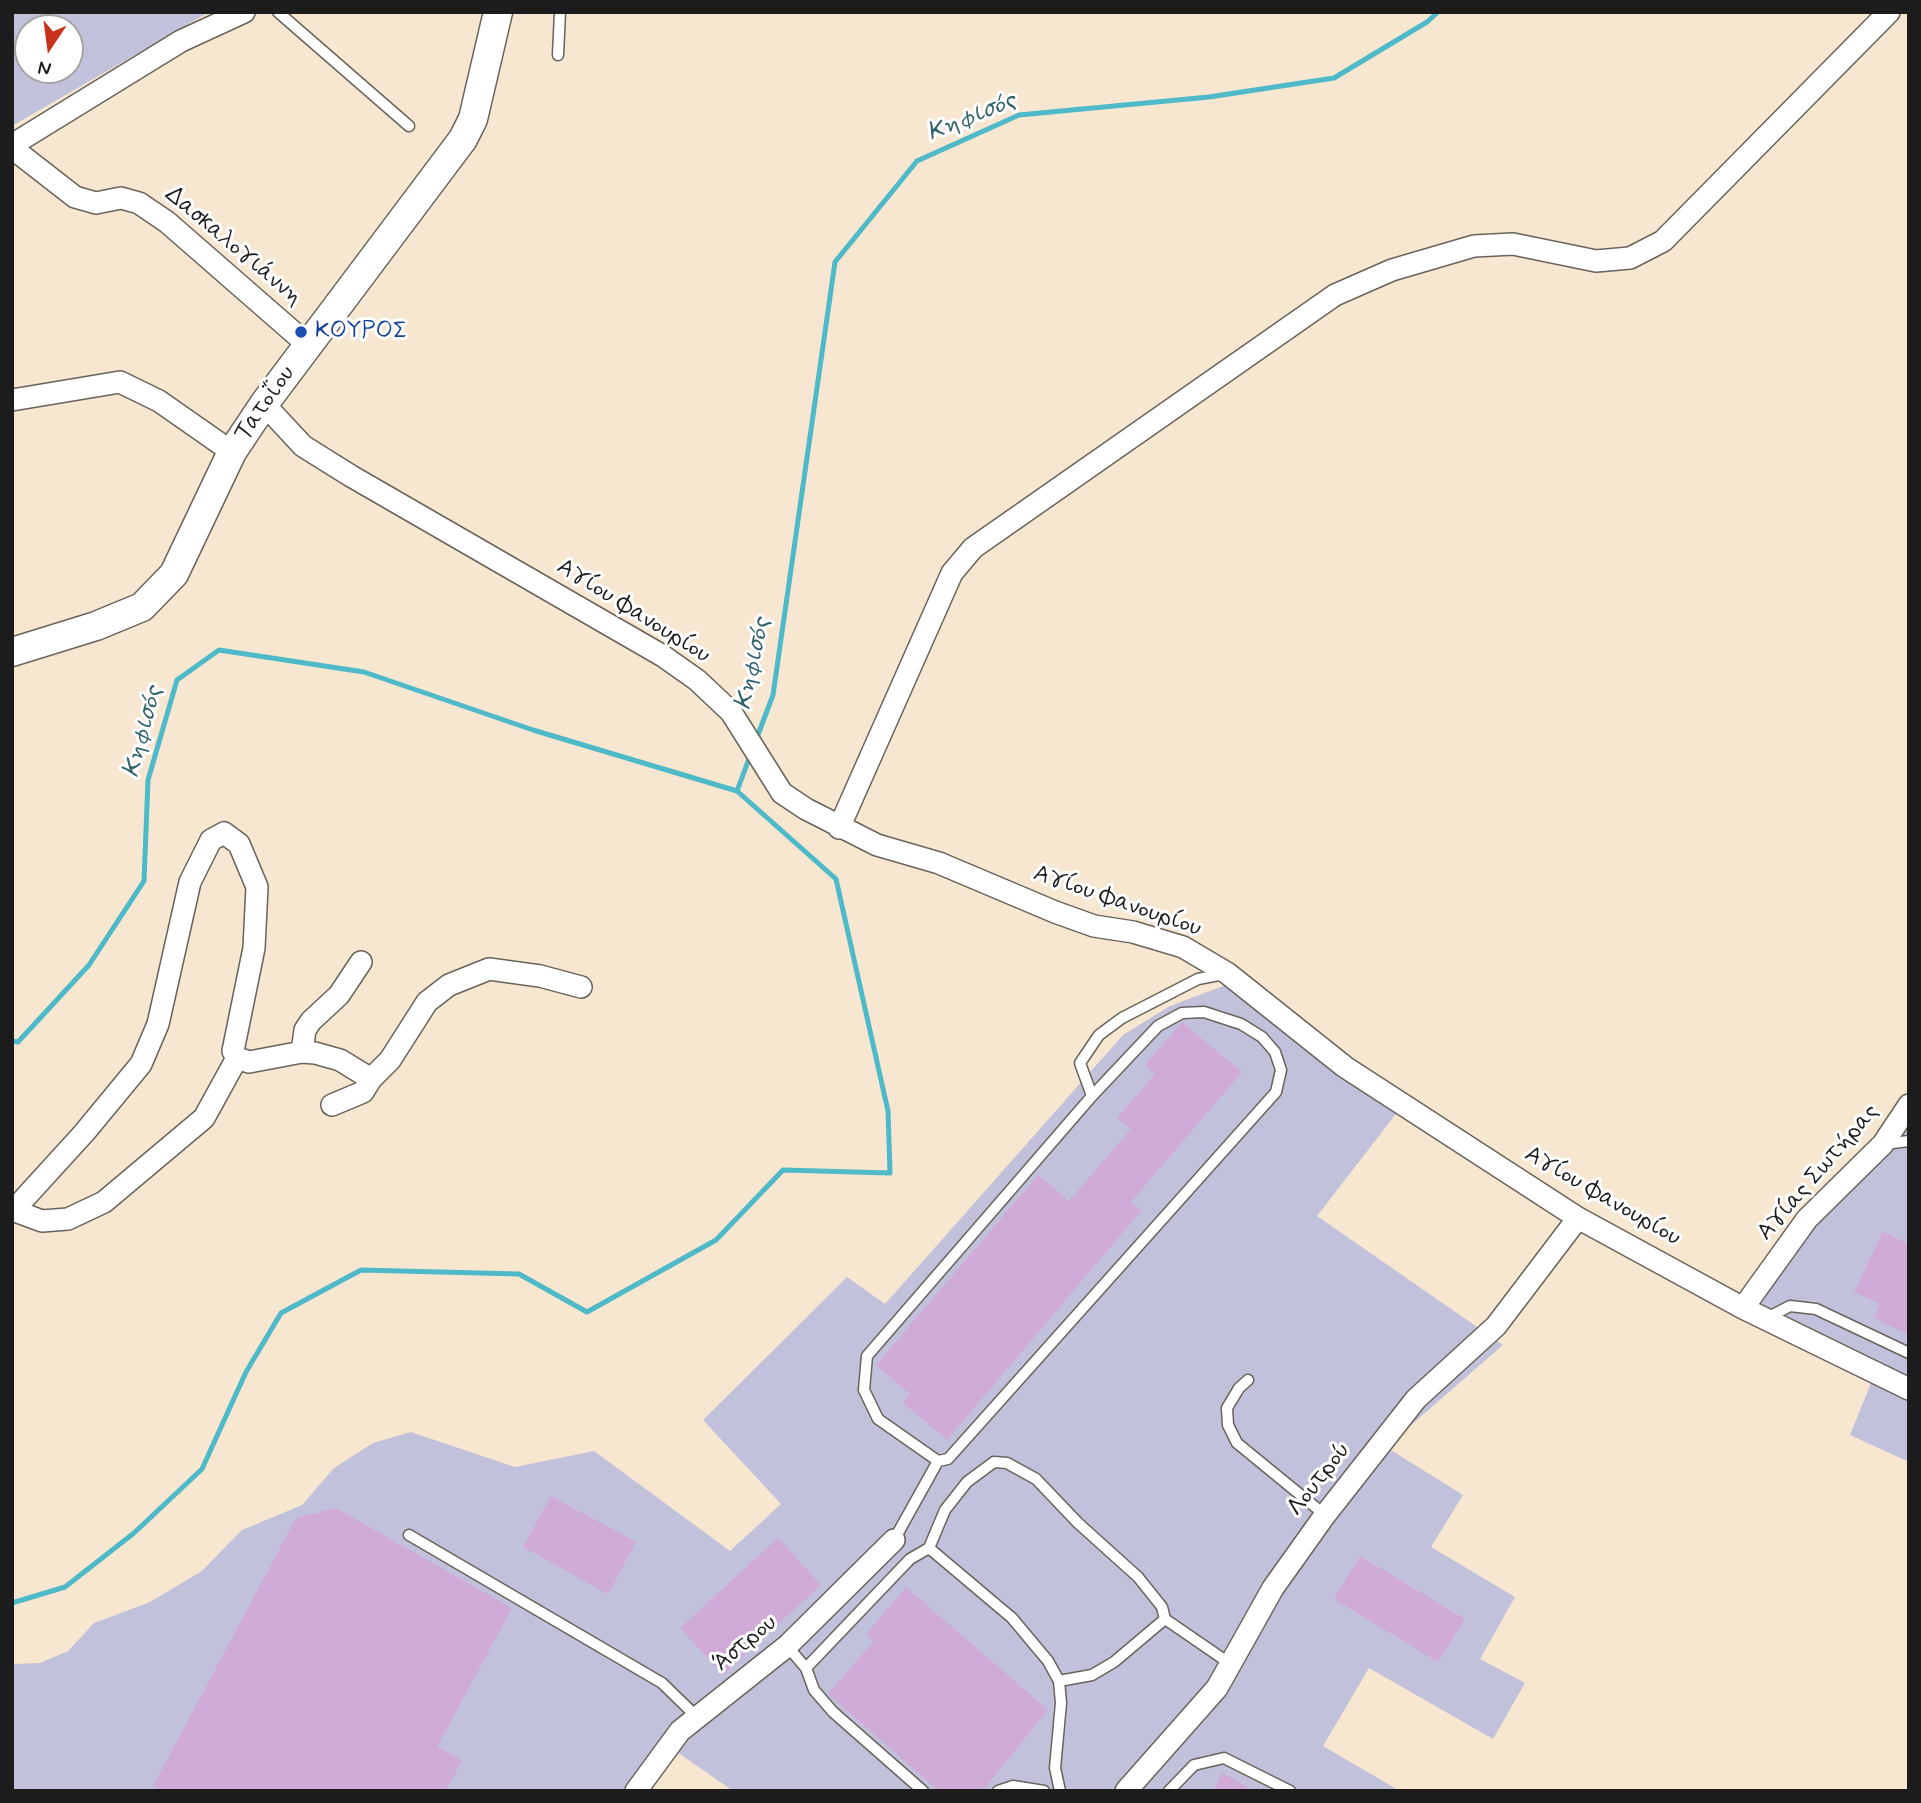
<!DOCTYPE html>
<html>
<head>
<meta charset="utf-8">
<style>
	body { margin:0 }
	#map { position:relative; width:1921px; height:1803px; overflow:hidden; background:#f7e6d0; font-family:Mynerve,sans-serif }
	canvas { display:block }
	.frame { position:absolute; inset:0; border:14px solid #1c1c1c; pointer-events:none }
	.north { position:absolute; left:14px; top:14px; width:70px; height:70px; box-sizing:border-box; background:#fff; border:2px solid #a4a4a4; border-radius:50%; rotate:193deg; font-size:19px; font-weight:700; line-height:28px; text-align:center; color:#1c1c1c }
	.north::after { content:''; display:block; margin:auto; width:24px; height:32px; background:#c8321e; clip-path:polygon(50% 0,100% 100%,50% 72%,0 100%) }
</style>
</head>
<body>
<div id="map">
<canvas width="1921" height="1803"></canvas>
<div class="frame"></div>
<div class="north">N</div>
</div>
<script>
const context = document.querySelector('canvas').getContext('2d');
context.lineJoin = 'round';
function fillPath(path, color) {
  context.fillStyle = color;
  context.fill(path, 'evenodd');
}
function toPath(rows) {
  const path = new Path2D();
  for (const r of rows) {
    path.moveTo(r[0], r[1]);
    for (let i = 2; i < r.length; i += 2) path.lineTo(r[i], r[i + 1]);
  }
  return path;
}
function strokePath(path, color, width, dash) {
  context.strokeStyle = color;
  context.lineWidth = width;
  context.lineCap = dash ? 'butt' : 'round';
  context.setLineDash(dash || []);
  context.stroke(path);
}
function write(font, color, halo, rows, align = 'center') {
  context.font = font + ' Mynerve,sans-serif';
  context.lineWidth = 6;
  context.setLineDash([]);
  context.textBaseline = 'middle';
  context.strokeStyle = halo;
  context.fillStyle = color;
  for (const [text, x, y, turn = 0] of rows) {
    context.save();
    context.translate(x, y);
    context.rotate((+turn || 0) * Math.PI / 180);
    context.textAlign = isNaN(turn) ? turn : align;
    if (halo) context.strokeText(text, 0, 0);
    context.fillText(text, 0, 0);
    context.restore();
  }
}
fillPath(toPath([
	[12,12,209,12,12,126],
	[28,28,70,28,70,70,28,70],
	[1245,978,1406,1101,1317,1216,1503,1345,1386,1447,1463,1495,1431,1547,1515,1597,1480,1659,1525,1683,1493,1739,1369,1668,1323,1746,1400,1791,733,1791,670,1747,643,1791,12,1791,12,1664,40,1663,68,1651,94,1623,150,1602,202,1571,242,1530,302,1505,334,1468,373,1443,411,1432,515,1467,594,1451,730,1551,781,1504,703,1420,847,1277,885,1304,1123,1035,1170,1006],
	[1909,1094,1909,1462,1850,1435,1871,1383,1732,1312,1877,1141]
]), '#c2c1dc');
strokePath(toPath([
	[756,740,773,695,835,262,917,161,1019,115,1209,97,1334,78,1427,22,1438,12],
	[12,1041,18,1042,89,965,144,881,148,780,177,680,219,650,364,672,533,730,737,791,750,756],
	[12,1603,65,1587,134,1533,202,1469,246,1372,281,1313,361,1270,519,1274,587,1312,716,1240,783,1170,890,1173,888,1111,836,879,737,791]
]), '#4db9c9', 5);
fillPath(toPath([
	[1182,1022,1242,1072,1131,1202,1141,1211,947,1440,903,1403,910,1394,876,1365,1038,1175,1069,1201,1131,1129,1117,1118,1155,1074,1145,1065],
	[1883,1232,1909,1244,1909,1335,1874,1318,1880,1304,1854,1292],
	[551,1496,636,1542,608,1594,523,1547],
	[336,1508,512,1608,437,1747,462,1760,446,1791,161,1791,153,1786,296,1518],
	[778,1538,821,1585,723,1675,680,1628],
	[1360,1556,1465,1619,1438,1662,1334,1599],
	[906,1587,1048,1710,982,1791,939,1791,828,1694,874,1641,866,1634],
	[1222,1773,1254,1791,1213,1791]
]), '#d1abd7');
const lane = toPath([
	[278,12,409,126],
	[558,55,560,12],
	[1204,1012,1241,1024,1262,1037,1275,1052,1281,1070,1276,1092,948,1459,938,1461,878,1419,864,1390,867,1356,1092,1096,1158,1026,1182,1013,1204,1012],
	[1092,1096,1080,1063,1099,1035,1122,1018,1198,979,1224,974],
	[1884,1144,1909,1141],
	[1765,1319,1790,1306,1816,1309,1909,1353],
	[1248,1380,1239,1388,1227,1408,1228,1425,1237,1443,1325,1515],
	[409,1535,662,1683,697,1717],
	[894,1540,938,1461],
	[929,1548,1012,1618,1048,1661,1059,1681,1061,1703,1055,1768,1060,1791],
	[1165,1619,1232,1665],
	[787,1646,806,1668,814,1690,833,1712,923,1791],
	[806,1668,910,1559,929,1548,945,1510,967,1482,994,1462,1007,1463,1036,1479,1078,1523,1138,1577,1162,1607,1165,1619,1114,1662,1092,1675,1059,1681],
	[998,1791,1013,1786,1044,1791],
	[1169,1791,1194,1765,1224,1758,1290,1791]
]);
const street = toPath([
	[12,145,181,41,244,12],
	[12,148,75,197,96,203,121,198,139,203,167,222,308,345],
	[12,400,120,382,159,401,232,452],
	[264,404,303,446,351,476,663,656,697,680,731,712,782,793,806,809,877,845,939,863,1055,912,1094,926,1133,932,1183,947,1227,973,1345,1067,1578,1218,1743,1308,1909,1389],
	[839,828,952,573,973,548,1335,295,1392,270,1474,246,1513,244,1596,261,1630,258,1663,241,1889,12],
	[302,1052,305,1030,311,1021,339,995,361,962],
	[332,1105,363,1092,371,1079,390,1060,427,1002,449,985,489,969,540,976,581,987],
	[15,1211,42,1221,68,1219,104,1202,204,1118,237,1058],
	[12,1212,84,1133,141,1064,158,1024,190,882,211,840,224,833,239,844,257,887,254,948,233,1051,237,1058,249,1062,302,1052,315,1053,340,1060,371,1079],
	[1743,1308,1807,1219,1883,1144,1909,1105],
	[636,1791,680,1731,787,1646,894,1540],
	[1126,1791,1217,1688,1273,1588,1325,1515,1416,1399,1496,1326,1578,1218]
]);
const secondary = toPath([
	[12,652,96,626,142,607,174,574,232,452,264,404,463,139,473,119,498,12]
]);
strokePath(lane, '#69635b', 13);
strokePath(street, '#69635b', 24);
strokePath(secondary, '#69635b', 31);
strokePath(lane, '#fff', 10);
strokePath(street, '#fff', 21);
strokePath(secondary, '#fff', 28);
for (const [x, y, r, color] of [
	[301,332,7,"#1a4fb4"]
]) {
  const dot = new Path2D();
  dot.arc(x, y, r, 0, 2 * Math.PI);
  context.fillStyle = color;
  context.fill(dot);
  strokePath(dot, '#fff', 2.5);
}
write('24px', '#1c1c1c', '#fff', [
	["Δασκαλογιάννη",233,247,40],
	["Τατοΐου",266,404,-55],
	["Αγίου Φανουρίου",633,612,32],
	["Αγίου Φανουρίου",1117,902,19],
	["Αγίας Σωτήρας",1819,1173,-49],
	["Αγίου Φανουρίου",1602,1197,30],
	["Λουτρού",1320,1480,-52],
	["Άστρου",746,1644,-40]
]);
write('24px', '#164399', '#fff', [
	["ΚΟΥΡΟΣ",315,332]
], 'left');
write('italic 26px', '#32636a', '#fff', [
	["Κηφισός",972,118,-22],
	["Κηφισός",754,664,-78],
	["Κηφισός",144,732,-75]
]);
</script>
</body>
</html>
